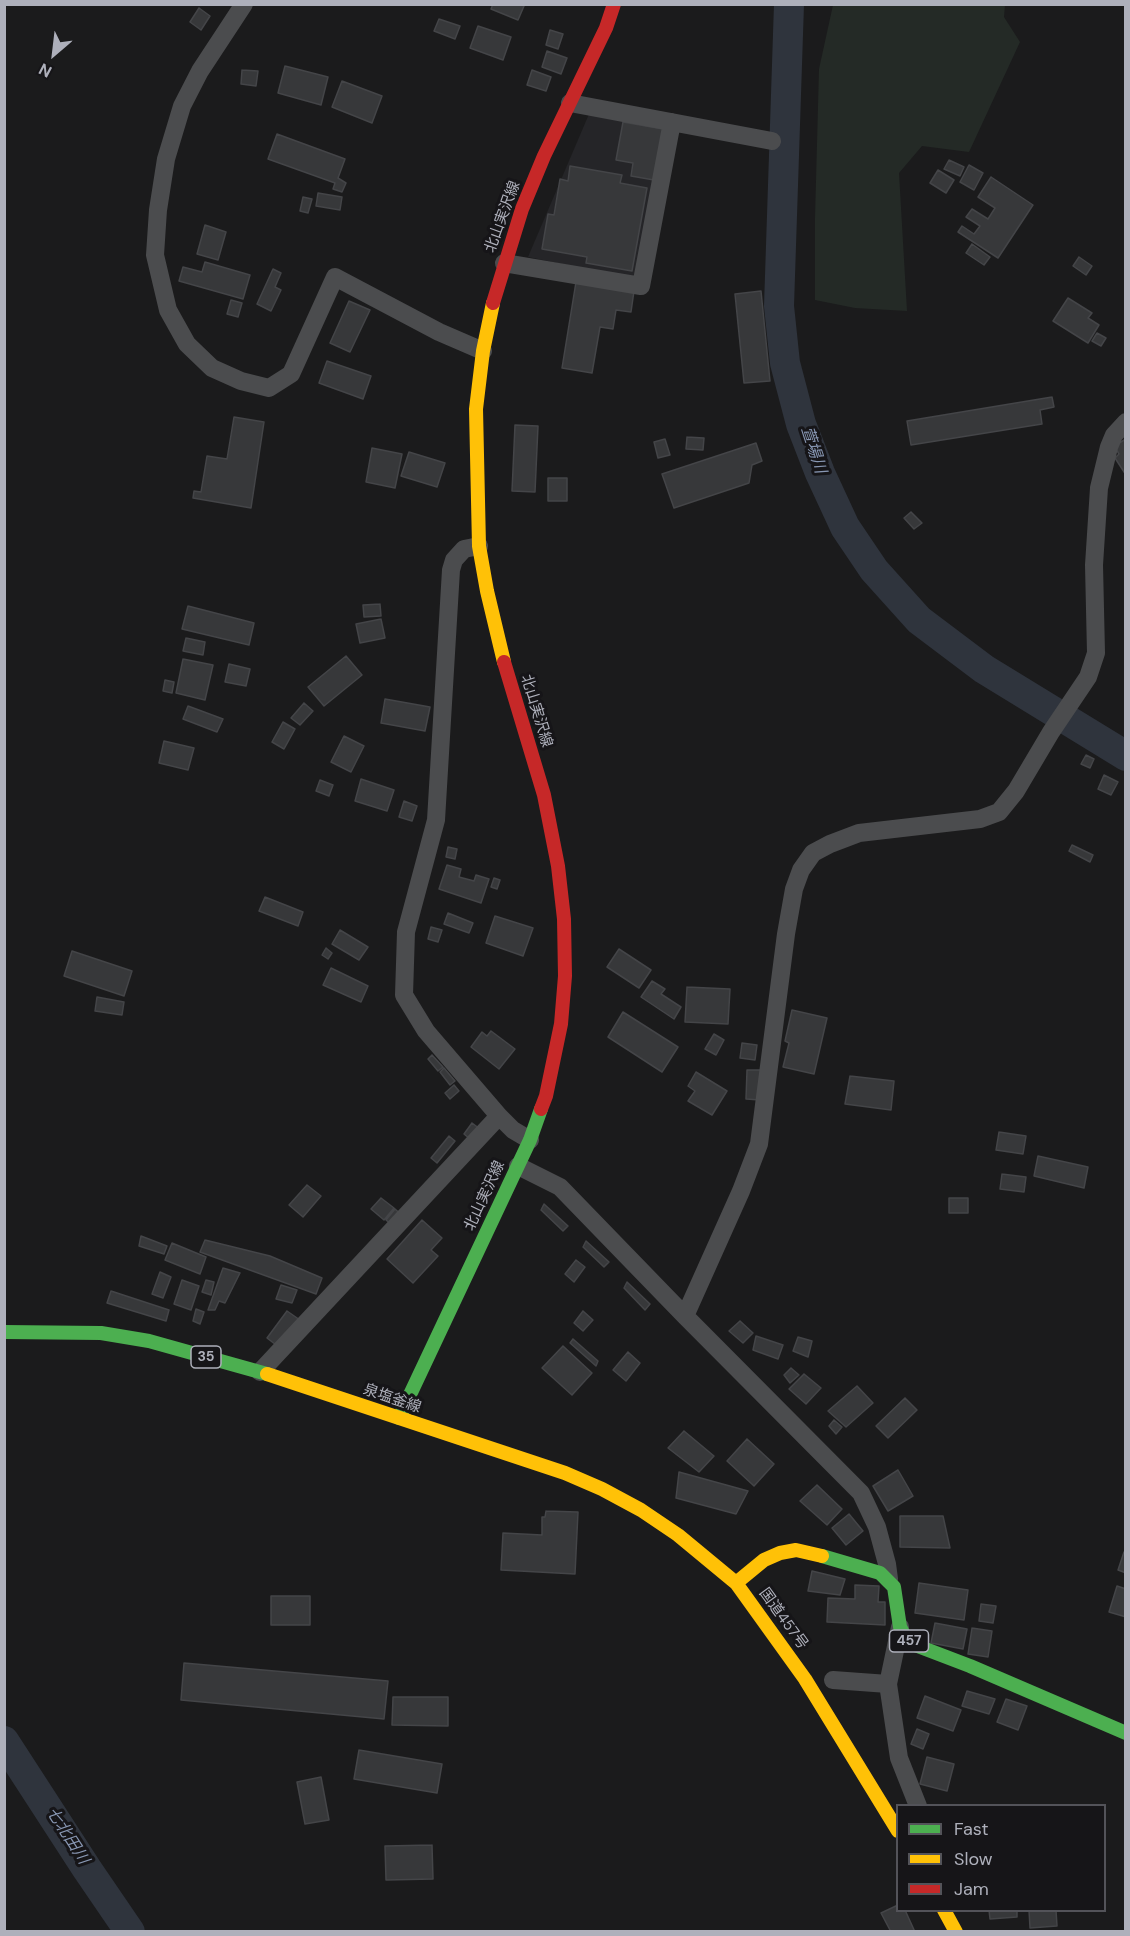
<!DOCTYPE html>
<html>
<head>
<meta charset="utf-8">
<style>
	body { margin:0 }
	#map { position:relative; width:1130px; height:1936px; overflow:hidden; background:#1b1b1c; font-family:"DM Sans",sans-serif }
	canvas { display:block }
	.frame { position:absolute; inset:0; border:6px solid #aeb0bb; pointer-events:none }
	.legend { position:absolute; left:896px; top:1804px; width:210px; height:108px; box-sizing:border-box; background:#161518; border:2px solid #535359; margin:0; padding:8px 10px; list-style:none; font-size:18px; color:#aeb0bb }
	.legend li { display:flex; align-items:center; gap:12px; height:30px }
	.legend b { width:30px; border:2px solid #535359 }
	.north { position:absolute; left:24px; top:24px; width:60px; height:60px; -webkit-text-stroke:4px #161518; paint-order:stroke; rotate:208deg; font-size:16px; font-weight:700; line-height:24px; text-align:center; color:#aeb0bb }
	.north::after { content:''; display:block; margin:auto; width:21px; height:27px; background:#aeb0bb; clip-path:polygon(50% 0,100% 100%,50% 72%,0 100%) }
</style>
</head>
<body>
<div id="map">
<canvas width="1130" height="1936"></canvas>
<div class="frame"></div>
<ul class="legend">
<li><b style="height:8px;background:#4caf50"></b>Fast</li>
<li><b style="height:8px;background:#ffc107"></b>Slow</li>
<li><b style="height:8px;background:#c62828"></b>Jam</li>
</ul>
<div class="north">N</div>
</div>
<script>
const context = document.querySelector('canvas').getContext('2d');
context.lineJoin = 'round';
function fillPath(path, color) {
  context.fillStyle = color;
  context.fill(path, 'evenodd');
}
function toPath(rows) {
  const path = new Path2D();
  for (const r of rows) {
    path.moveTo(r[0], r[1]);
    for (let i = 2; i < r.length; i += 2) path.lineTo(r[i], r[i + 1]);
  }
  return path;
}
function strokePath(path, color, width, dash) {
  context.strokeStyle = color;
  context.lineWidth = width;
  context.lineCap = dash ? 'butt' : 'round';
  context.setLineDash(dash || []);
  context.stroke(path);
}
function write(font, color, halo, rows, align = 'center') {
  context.font = font + ' "DM Sans","Noto Sans JP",sans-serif';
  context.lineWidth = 6;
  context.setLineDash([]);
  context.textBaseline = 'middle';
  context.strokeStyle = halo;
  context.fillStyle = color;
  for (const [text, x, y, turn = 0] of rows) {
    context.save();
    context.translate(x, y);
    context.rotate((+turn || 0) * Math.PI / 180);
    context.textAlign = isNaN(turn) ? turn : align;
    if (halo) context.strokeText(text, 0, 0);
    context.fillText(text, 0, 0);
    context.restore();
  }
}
fillPath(toPath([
	[589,114,667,125,635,279,528,257]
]), '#252528');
fillPath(toPath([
	[833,5,1005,5,1004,17,1020,42,969,152,922,146,899,173,907,311,855,308,815,300,815,218,819,69]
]), '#242a26');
strokePath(toPath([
	[789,4,779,306,785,363,801,424,820,473,845,527,874,570,919,620,984,669,1126,756],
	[4,1741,87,1869,130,1932]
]), '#2f343d', 30);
const building = toPath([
	[493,4,520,4,524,6,518,20,491,9,493,4],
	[199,8,210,16,201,30,190,22,199,8],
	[439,19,460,26,455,39,434,31,439,19],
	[478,26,511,37,503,60,470,48,478,26],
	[550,30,563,34,558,49,546,45,550,30],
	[547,51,567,58,561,74,542,67,547,51],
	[285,66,328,77,321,105,278,93,285,66],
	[242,70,258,71,256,86,241,84,242,70],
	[532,70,551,77,546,91,527,85,532,70],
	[342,81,382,96,372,123,332,107,342,81],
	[623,122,663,129,654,180,631,176,633,163,616,160,623,122],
	[277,134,345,159,338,178,346,183,342,192,333,189,335,183,268,159,277,134],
	[949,160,964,167,960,176,944,169,949,160],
	[969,165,983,173,974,190,960,182,969,165],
	[570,166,622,175,620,183,647,188,632,271,586,263,587,257,542,249,548,214,554,215,560,179,568,181,570,166],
	[938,170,954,180,946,193,930,183,938,170],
	[991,177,1033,205,998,258,958,232,962,226,974,234,980,226,966,217,972,209,988,219,995,208,978,197,991,177],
	[318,193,342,197,340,210,316,206,318,193],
	[303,197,312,199,308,213,300,211,303,197],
	[205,225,226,232,218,260,197,254,205,225],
	[972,244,990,257,984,265,966,253,972,244],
	[1079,257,1092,266,1086,275,1073,266,1079,257],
	[205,262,250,275,243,299,179,281,183,267,202,272,205,262],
	[273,269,281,273,275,287,281,290,271,311,257,304,273,269],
	[576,282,634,291,631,312,616,310,613,329,600,327,592,373,562,368,576,282],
	[761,291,770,381,744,383,735,294,761,291],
	[1068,298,1092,313,1088,318,1099,325,1088,343,1053,321,1068,298],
	[231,300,242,303,238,317,227,314,231,300],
	[349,301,370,310,350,352,330,343,349,301],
	[1097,333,1106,338,1101,346,1092,341,1097,333],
	[327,361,371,376,363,399,319,383,327,361],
	[1052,397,1054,407,1040,410,1042,424,911,445,907,421,1052,397],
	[234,417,264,422,251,508,193,498,194,491,201,492,207,456,227,459,234,417],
	[515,425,538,426,535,492,512,491,515,425],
	[687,437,704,438,703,450,686,449,687,437],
	[665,439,670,455,658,458,654,442,665,439],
	[1126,439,1126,475,1115,458,1119,454,1114,446,1126,439],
	[756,443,762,461,752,465,749,483,674,508,662,474,756,443],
	[372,448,402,454,395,488,366,482,372,448],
	[409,452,445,463,437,487,401,476,409,452],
	[548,478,567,478,567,501,548,501,548,478],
	[911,512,922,523,914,529,904,518,911,512],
	[380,604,381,616,364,617,363,605,380,604],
	[188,606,254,623,249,645,182,629,188,606],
	[381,619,385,638,360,643,356,624,381,619],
	[186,638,205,642,203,655,183,651,186,638],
	[346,656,362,675,324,706,308,687,346,656],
	[183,659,213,665,205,700,176,693,183,659],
	[229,664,250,669,246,686,225,682,229,664],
	[165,680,174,682,172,693,163,691,165,680],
	[385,699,430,707,425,731,381,723,385,699],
	[304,703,313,711,300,725,291,718,304,703],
	[188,706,223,719,217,732,183,719,188,706],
	[283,722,295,729,284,749,272,742,283,722],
	[344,736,364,746,351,772,331,762,344,736],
	[164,741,194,748,188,770,159,763,164,741],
	[1086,755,1094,759,1090,768,1081,764,1086,755],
	[1104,775,1118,782,1111,795,1098,789,1104,775],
	[361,779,394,790,387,811,355,801,361,779],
	[320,780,333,785,329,796,316,791,320,780],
	[404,801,417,806,412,821,399,817,404,801],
	[1072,845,1093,855,1090,862,1069,851,1072,845],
	[448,847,457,849,455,859,446,857,448,847],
	[447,865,461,869,459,877,474,881,476,875,489,879,481,903,439,889,447,865],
	[494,878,500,880,497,889,491,887,494,878],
	[265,897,303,912,298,926,259,911,265,897],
	[448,913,473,923,469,933,444,924,448,913],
	[495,916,533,928,523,956,486,943,495,916],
	[431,927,442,930,438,942,428,939,431,927],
	[340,930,368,947,359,960,332,944,340,930],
	[326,948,332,953,328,959,322,955,326,948],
	[619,949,651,970,639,988,607,967,619,949],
	[72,951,132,971,124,996,64,976,72,951],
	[331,968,368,986,361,1002,323,985,331,968],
	[652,981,665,989,661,994,681,1007,674,1019,641,997,652,981],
	[687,987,730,989,728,1024,685,1022,687,987],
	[97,997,124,1002,122,1015,95,1011,97,997],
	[792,1010,827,1018,814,1074,783,1067,789,1043,785,1041,792,1010],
	[623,1012,678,1047,662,1072,608,1037,623,1012],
	[491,1031,515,1049,499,1069,471,1047,482,1032,487,1036,491,1031],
	[714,1034,724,1040,716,1055,705,1049,714,1034],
	[742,1043,757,1045,755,1060,740,1058,742,1043],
	[432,1055,443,1067,438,1071,428,1059,432,1055],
	[444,1068,455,1081,450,1085,440,1072,444,1068],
	[747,1070,761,1070,760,1100,746,1099,747,1070],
	[696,1072,727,1091,712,1115,688,1101,695,1091,688,1086,696,1072],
	[850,1076,894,1081,891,1110,845,1104,850,1076],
	[454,1085,459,1091,450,1099,445,1093,454,1085],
	[472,1123,480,1129,471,1140,464,1134,472,1123],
	[999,1132,1026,1136,1023,1154,996,1150,999,1132],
	[449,1136,455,1141,437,1163,431,1158,449,1136],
	[1038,1156,1088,1167,1084,1188,1034,1176,1038,1156],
	[1002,1174,1026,1177,1024,1192,1000,1189,1002,1174],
	[307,1185,321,1196,303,1217,289,1205,307,1185],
	[381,1198,394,1208,384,1220,371,1209,381,1198],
	[949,1198,968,1198,968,1213,949,1213,949,1198],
	[544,1204,568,1226,563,1231,541,1210,544,1204],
	[395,1209,403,1216,394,1227,386,1220,395,1209],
	[422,1220,442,1238,431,1250,438,1256,413,1283,387,1259,422,1220],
	[141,1236,167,1246,164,1254,139,1246,141,1236],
	[205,1240,270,1256,322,1278,316,1294,200,1252,205,1240],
	[586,1241,609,1262,604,1267,583,1247,586,1241],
	[172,1243,206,1257,200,1274,165,1260,172,1243],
	[576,1260,585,1267,574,1282,565,1274,576,1260],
	[223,1268,240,1273,225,1303,219,1301,215,1310,208,1310,223,1268],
	[160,1272,171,1277,163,1298,152,1294,160,1272],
	[182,1280,199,1286,191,1310,174,1304,182,1280],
	[206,1280,214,1282,211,1295,202,1292,206,1280],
	[627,1282,650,1304,645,1310,624,1288,627,1282],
	[281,1285,297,1290,292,1303,276,1299,281,1285],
	[111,1291,169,1310,166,1321,107,1303,111,1291],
	[196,1309,204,1312,200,1324,193,1321,196,1309],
	[287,1311,300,1320,280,1348,267,1338,287,1311],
	[583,1311,593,1320,583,1331,574,1323,583,1311],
	[740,1321,753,1333,743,1343,729,1331,740,1321],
	[756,1336,783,1345,778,1359,753,1350,756,1336],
	[798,1337,812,1341,808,1357,793,1351,798,1337],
	[573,1339,598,1361,596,1366,570,1343,573,1339],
	[563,1346,592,1373,572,1395,542,1368,563,1346],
	[628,1352,640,1363,626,1381,613,1370,628,1352],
	[791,1368,799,1375,790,1383,784,1375,791,1368],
	[804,1374,821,1388,806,1404,789,1389,804,1374],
	[857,1386,873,1403,846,1427,828,1411,857,1386],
	[905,1398,917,1410,888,1438,876,1426,905,1398],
	[834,1420,842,1427,836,1434,829,1426,834,1420],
	[684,1431,714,1456,699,1472,668,1448,684,1431],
	[747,1439,774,1464,754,1486,727,1461,747,1439],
	[898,1470,913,1496,888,1511,873,1486,898,1470],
	[679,1472,748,1491,736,1514,676,1498,679,1472],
	[817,1485,842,1509,827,1525,800,1501,817,1485],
	[546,1511,578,1512,575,1574,501,1570,503,1533,542,1535,542,1517,545,1517,546,1511],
	[849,1514,863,1531,846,1545,832,1528,849,1514],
	[900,1516,943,1516,950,1548,900,1547,900,1516],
	[1124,1552,1126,1553,1126,1573,1118,1570,1124,1552],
	[812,1571,845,1579,840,1595,808,1591,812,1571],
	[919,1583,968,1590,964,1620,915,1613,919,1583],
	[855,1585,879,1586,878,1602,885,1602,885,1625,827,1622,828,1598,855,1599,855,1585],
	[1117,1586,1126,1589,1126,1617,1109,1612,1117,1586],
	[271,1596,310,1596,310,1625,271,1625,271,1596],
	[981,1604,996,1606,993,1623,979,1621,981,1604],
	[935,1623,967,1629,963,1649,931,1643,935,1623],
	[972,1628,992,1631,988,1657,968,1654,972,1628],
	[184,1663,388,1681,384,1719,181,1700,184,1663],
	[967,1691,995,1699,989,1714,962,1706,967,1691],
	[925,1696,961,1710,953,1731,917,1718,925,1696],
	[393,1697,448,1697,448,1726,392,1725,393,1697],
	[1006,1699,1027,1706,1018,1730,997,1722,1006,1699],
	[917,1729,929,1734,923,1749,911,1744,917,1729],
	[359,1750,442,1764,437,1793,354,1779,359,1750],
	[927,1757,954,1764,947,1791,920,1784,927,1757],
	[321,1777,329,1820,305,1824,297,1782,321,1777],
	[432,1845,433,1879,386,1880,385,1846,432,1845],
	[898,1905,898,1910,905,1910,915,1932,891,1932,881,1913,898,1905],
	[989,1910,1017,1910,1017,1917,990,1919,989,1910],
	[1029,1910,1056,1910,1057,1926,1030,1928,1029,1910]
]);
fillPath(building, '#37383a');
strokePath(building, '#444548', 1.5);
strokePath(toPath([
	[244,4,200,71,182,106,166,159,158,210,155,255,168,310,187,344,212,368,241,381,269,388,291,374,335,277,439,332,483,351],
	[570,103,772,141],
	[504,263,641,286,672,122],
	[479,546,464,549,454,560,451,570,436,820,406,932,404,995,426,1031,499,1116,513,1130,530,1140],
	[518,1166,560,1187,685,1316,861,1493,877,1527,887,1564,889,1579],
	[685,1316,741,1191,759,1144,786,934,794,889,801,870,813,853,830,844,859,833,980,819,999,812,1016,791,1051,732,1088,677,1096,653,1094,565,1099,488,1109,447,1114,435,1126,422],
	[260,1372,499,1116],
	[900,1627,888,1684,899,1758,918,1806],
	[833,1680,888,1684]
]), '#4b4c4e', 18);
strokePath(toPath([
	[4,1332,101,1333,149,1341,267,1374],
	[399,1418,530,1140,541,1109],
	[822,1556,880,1573,894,1587,900,1627,906,1639,915,1645,970,1666,1126,1733]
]), '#4caf50', 14);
strokePath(toPath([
	[493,303,483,351,476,409,479,546,487,591,504,662],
	[267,1374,565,1473,602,1489,641,1510,678,1535,736,1583],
	[822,1556,796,1550,780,1553,764,1560,736,1583,805,1679,898,1831],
	[944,1910,956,1932]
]), '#ffc107', 14);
strokePath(toPath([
	[493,303,522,209,544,156,606,28,614,4],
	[504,662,544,795,558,866,564,919,565,976,561,1024,546,1096,541,1109]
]), '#c62828', 14);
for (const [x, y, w] of [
	[206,1357,30],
	[909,1641,39]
]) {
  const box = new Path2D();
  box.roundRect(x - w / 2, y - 11, w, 22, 4.5);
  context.fillStyle = '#161518';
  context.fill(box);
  strokePath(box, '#aeb0bb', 1.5);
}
write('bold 14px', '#aeb0bb', null, [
	["35",206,1357],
	["457",909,1641]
]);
write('15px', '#aeb0bb', '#161518', [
	["北山実沢線",503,217,-70],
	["北山実沢線",536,711,73],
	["北山実沢線",485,1196,-65],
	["泉塩釜線",392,1399,19],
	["国道457号",783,1619,54]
]);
write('italic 16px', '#8897b3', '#161518', [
	["萱場川",813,450,72],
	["七北田川",67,1836,57]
]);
</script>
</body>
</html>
